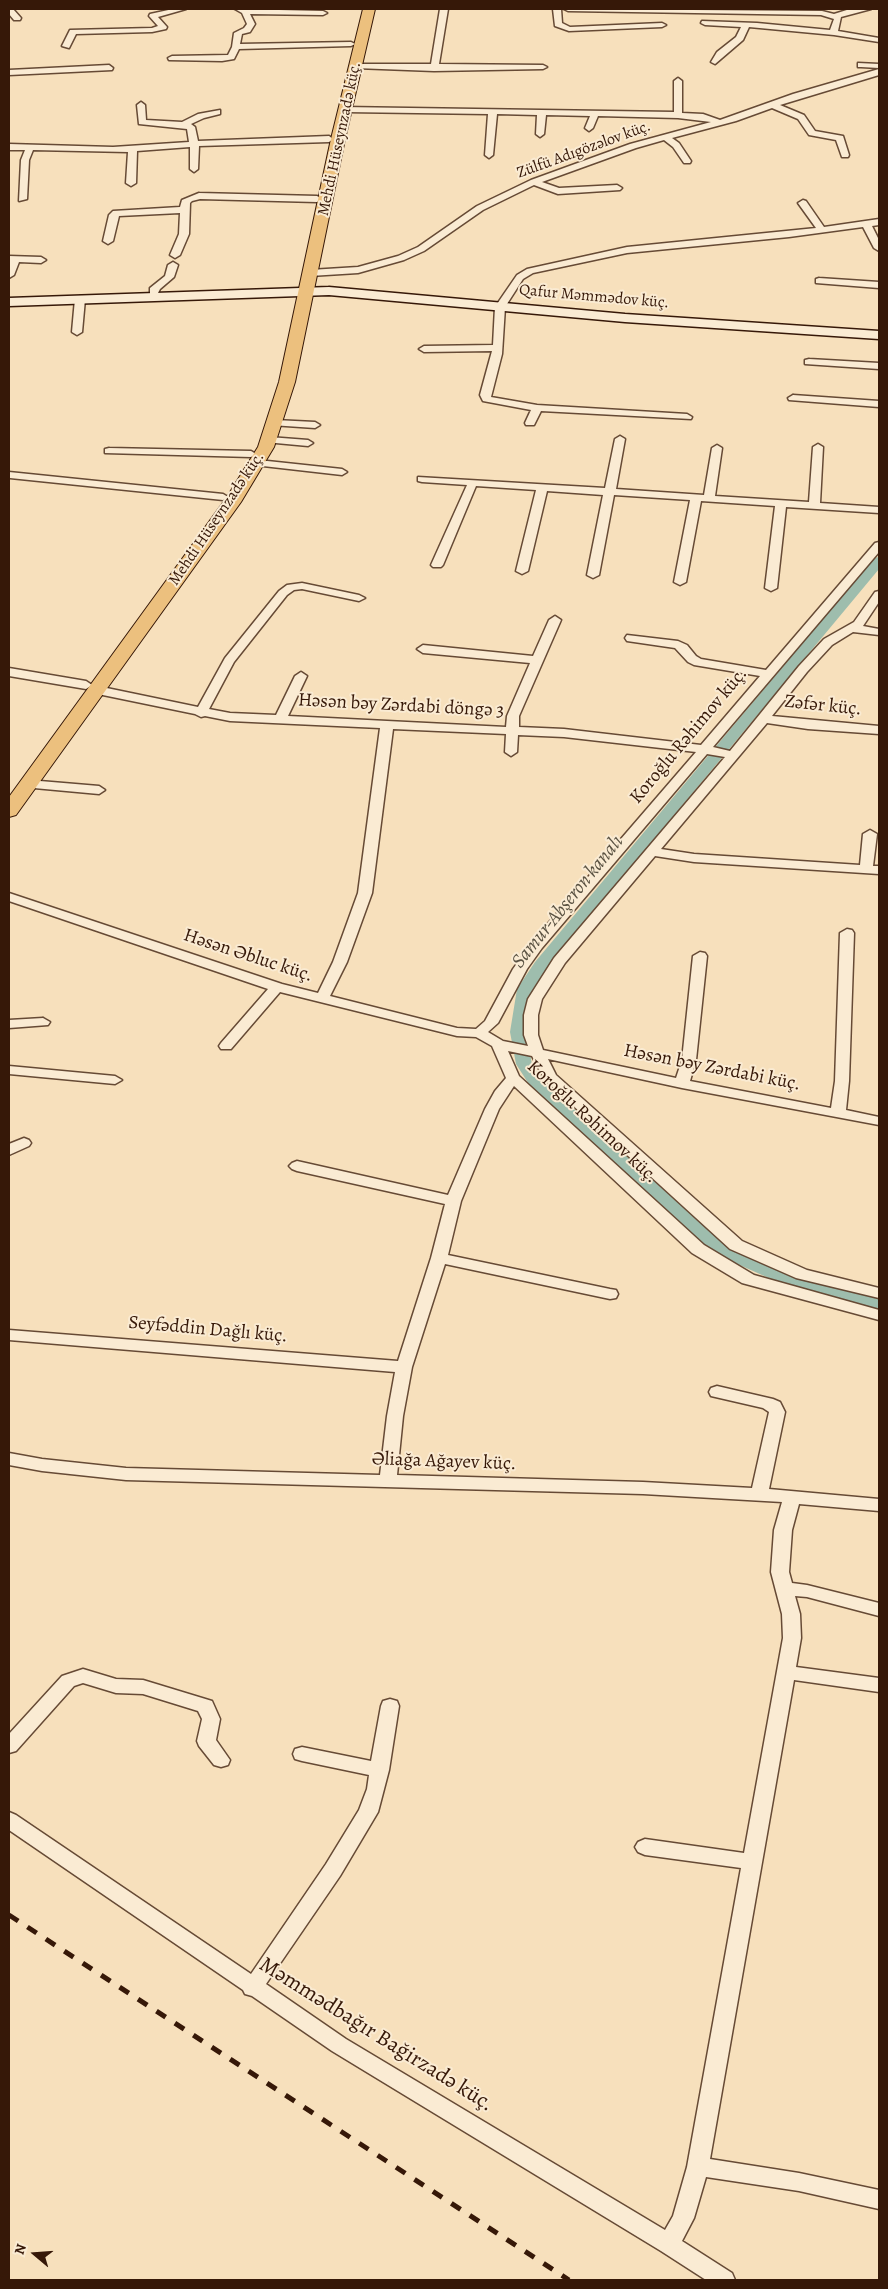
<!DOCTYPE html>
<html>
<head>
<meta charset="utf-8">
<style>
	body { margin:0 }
	#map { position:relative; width:888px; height:2289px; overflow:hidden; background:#f7e0bc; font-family:Alegreya,serif }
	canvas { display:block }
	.frame { position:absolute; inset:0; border:10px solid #361808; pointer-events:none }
	.north { position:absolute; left:10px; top:2229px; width:50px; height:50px; -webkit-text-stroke:4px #faebd3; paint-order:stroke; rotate:288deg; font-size:14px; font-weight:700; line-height:20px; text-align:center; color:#361808 }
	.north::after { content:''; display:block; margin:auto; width:18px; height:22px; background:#361808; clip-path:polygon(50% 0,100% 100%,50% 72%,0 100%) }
</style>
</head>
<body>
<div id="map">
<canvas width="888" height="2289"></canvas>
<div class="frame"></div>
<div class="north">N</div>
</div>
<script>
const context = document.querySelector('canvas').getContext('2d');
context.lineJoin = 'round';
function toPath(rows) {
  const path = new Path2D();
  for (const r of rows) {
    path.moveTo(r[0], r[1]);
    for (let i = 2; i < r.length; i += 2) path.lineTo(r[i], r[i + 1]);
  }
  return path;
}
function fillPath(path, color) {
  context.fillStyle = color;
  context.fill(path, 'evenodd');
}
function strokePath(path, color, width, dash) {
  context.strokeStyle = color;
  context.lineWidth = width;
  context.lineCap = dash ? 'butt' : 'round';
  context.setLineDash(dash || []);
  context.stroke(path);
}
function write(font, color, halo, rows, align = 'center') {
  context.font = font + ' Alegreya,serif';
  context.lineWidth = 4;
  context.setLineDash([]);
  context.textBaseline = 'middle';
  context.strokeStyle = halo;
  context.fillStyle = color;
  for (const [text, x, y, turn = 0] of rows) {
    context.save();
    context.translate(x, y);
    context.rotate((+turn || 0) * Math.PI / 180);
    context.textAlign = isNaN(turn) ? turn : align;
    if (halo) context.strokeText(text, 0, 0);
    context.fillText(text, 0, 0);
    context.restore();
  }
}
fillPath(toPath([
	[879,557,879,569,547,968,533,989,526,1032,532,1064,544,1082,715,1236,738,1251,802,1279,879,1299,879,1311,789,1287,726,1259,703,1244,532,1089,516,1064,510,1032,517,989,535,962,874,558,879,557]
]), '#9ebdad');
const street = toPath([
	[9,9,13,9,21,18,20,20,14,20,9,14,9,9],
	[173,9,186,9,158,17,167,27,166,29,152,32,76,34,69,48,62,46,70,30,152,28,158,26,149,16,150,14,173,9],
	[235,9,323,11,327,13,323,15,250,14,255,24,250,32,242,34,240,44,351,42,355,44,351,46,239,49,234,59,222,61,169,60,168,58,172,56,228,55,232,47,234,33,244,28,247,24,242,13,235,9],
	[440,9,448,9,439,64,543,65,547,67,543,69,434,71,355,68,351,66,355,64,431,64,440,9],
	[553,9,561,9,562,23,570,27,662,23,666,25,662,27,569,31,555,26,553,9],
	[564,9,822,11,834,14,850,9,871,9,841,17,838,31,879,38,879,42,834,35,749,27,743,40,715,64,711,62,717,52,736,37,741,27,705,25,701,23,702,21,757,23,830,30,834,19,821,15,568,11,564,9],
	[858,63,879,64,879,68,861,67,858,67,858,63],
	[109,65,113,68,112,70,9,75,9,70,109,65],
	[879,69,879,75,780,105,804,115,815,131,843,136,849,155,848,157,842,157,836,140,809,135,798,119,772,108,736,121,672,138,679,143,691,161,690,163,684,163,673,147,664,140,636,148,542,182,559,188,617,185,622,188,620,190,558,194,534,185,483,210,424,251,404,260,358,273,310,276,305,273,310,270,358,267,398,256,418,247,477,206,531,180,630,144,711,122,678,118,598,116,593,128,589,131,585,128,590,116,546,115,544,134,540,137,536,134,537,115,497,114,493,155,489,158,485,155,488,114,346,112,342,109,343,107,674,112,674,81,678,78,682,81,682,113,703,114,720,120,793,94,879,69],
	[141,102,145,105,146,120,182,122,198,114,220,110,220,114,204,118,191,124,195,127,198,141,329,136,333,139,329,142,199,146,198,169,194,172,190,169,190,147,137,151,136,183,131,186,126,183,128,152,33,150,29,160,27,199,19,201,21,160,25,150,9,150,9,144,113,147,189,142,187,129,139,124,137,105,141,102],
	[199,193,317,196,322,199,317,202,200,199,192,201,190,203,189,234,180,255,175,258,170,255,179,234,180,213,119,216,113,241,108,244,103,241,109,215,113,211,180,207,182,200,199,193],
	[803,200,806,201,824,227,879,219,879,225,872,226,879,240,879,251,874,248,863,227,789,237,627,253,533,273,523,279,505,307,502,354,491,397,537,405,687,414,692,417,691,419,541,411,534,425,526,425,525,423,531,410,483,401,480,395,492,351,424,352,419,349,424,346,493,345,495,307,517,275,527,269,627,247,816,228,798,203,803,200],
	[9,256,41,257,46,260,41,263,19,262,14,275,9,278,9,256],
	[173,262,178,265,174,277,160,289,156,297,150,297,150,288,165,276,168,265,173,262],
	[819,278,879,282,879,288,816,283,816,279,819,278],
	[80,296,85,299,82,332,77,335,72,332,75,299,80,296],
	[809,359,879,363,879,369,805,364,805,360,809,359],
	[793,395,879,401,879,407,789,400,788,398,793,395],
	[275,420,315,422,320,425,315,428,271,425,271,421,275,420],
	[620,436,625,439,616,489,704,495,712,448,717,445,722,448,715,496,809,502,813,447,818,444,823,447,820,503,879,507,879,513,786,507,777,588,771,591,765,588,775,506,701,501,686,582,680,585,674,582,690,500,614,495,599,575,593,578,587,575,603,495,547,491,528,571,522,574,516,571,536,490,476,486,443,565,441,567,433,567,431,565,467,485,422,482,418,481,418,477,605,488,615,439,620,436],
	[269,437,308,440,313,443,308,446,265,442,265,438,269,437],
	[109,448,251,451,256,454,251,457,105,453,105,449,109,448],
	[258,460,342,469,347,472,342,475,254,465,253,463,258,460],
	[9,472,223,494,228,497,223,500,10,478,9,472],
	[879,542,879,552,713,747,730,751,799,666,824,639,854,622,875,592,879,591,879,602,863,626,879,629,879,635,853,632,832,645,807,672,772,716,879,726,879,734,808,729,767,723,661,849,694,854,860,865,863,834,870,830,877,834,873,866,879,866,879,874,694,862,655,856,565,963,542,999,538,1015,538,1035,543,1050,676,1078,682,1060,693,956,700,952,705,953,707,956,696,1060,690,1081,831,1108,835,1081,840,933,847,929,852,930,854,933,849,1081,846,1110,879,1117,879,1125,682,1088,548,1059,556,1075,742,1241,807,1270,879,1288,879,1298,796,1278,730,1249,545,1080,532,1056,508,1051,519,1076,704,1245,754,1275,879,1310,879,1320,742,1283,692,1253,514,1086,499,1109,461,1201,448,1255,610,1289,616,1290,618,1294,616,1298,610,1299,445,1264,412,1367,403,1416,397,1475,643,1482,752,1488,769,1412,763,1408,711,1396,709,1392,711,1388,717,1386,773,1399,780,1402,785,1412,769,1489,879,1499,879,1511,799,1504,792,1530,789,1572,792,1583,807,1585,879,1603,879,1616,807,1597,795,1596,800,1614,801,1638,796,1667,879,1678,879,1692,794,1680,710,2159,799,2173,879,2190,879,2209,799,2191,706,2177,694,2218,682,2241,732,2273,735,2280,706,2280,661,2251,332,2051,252,1996,245,1994,243,1990,9,1830,9,1812,16,1815,251,1974,326,1864,359,1810,367,1789,369,1775,302,1761,295,1759,293,1754,295,1749,302,1747,371,1761,381,1706,383,1701,390,1699,397,1701,399,1706,389,1770,378,1812,340,1876,266,1984,346,2039,665,2230,673,2216,687,2167,741,1868,645,1855,638,1852,635,1847,638,1842,645,1839,744,1853,783,1638,782,1614,771,1572,774,1530,782,1502,643,1494,126,1480,42,1471,9,1465,9,1453,42,1459,126,1468,380,1475,387,1416,395,1372,9,1340,9,1330,398,1361,431,1258,445,1204,297,1171,292,1169,289,1166,292,1163,297,1161,448,1195,485,1109,495,1091,506,1078,492,1046,476,1037,457,1036,280,992,231,1049,221,1049,219,1046,221,1043,268,989,9,901,9,893,282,984,318,993,333,962,358,893,380,728,230,721,205,716,201,717,195,714,93,693,91,690,93,687,97,686,198,707,225,658,279,591,287,585,302,583,359,595,365,598,359,601,302,589,294,590,287,595,234,662,209,709,230,713,276,715,295,676,301,672,307,676,288,716,506,727,507,716,530,663,423,653,417,649,423,645,533,656,549,620,555,616,561,620,519,716,519,727,564,729,701,745,760,676,694,665,688,662,675,648,627,641,625,638,627,635,678,641,687,645,696,656,701,659,766,670,875,543,879,542],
	[393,729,506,734,505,752,511,756,517,752,518,735,564,737,696,752,532,942,513,969,485,1021,476,1029,457,1028,330,996,347,962,372,893,393,729],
	[707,754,725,757,554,958,528,999,524,1015,524,1035,528,1046,503,1041,488,1032,498,1023,527,969,542,948,707,754],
	[9,668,86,681,92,685,86,689,9,676,9,668],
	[28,780,99,786,105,790,99,794,23,787,22,784,23,781,28,780],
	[43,1018,50,1022,48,1025,9,1028,9,1020,43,1018],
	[9,1066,115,1076,122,1080,115,1084,9,1074,9,1066],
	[24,1138,29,1140,31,1143,29,1146,9,1155,9,1144,24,1138],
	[83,1669,116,1679,143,1680,212,1701,220,1719,216,1740,230,1760,228,1765,221,1767,214,1765,199,1746,197,1741,202,1719,198,1711,143,1694,116,1693,83,1683,74,1686,16,1751,9,1753,9,1734,62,1676,83,1669]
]);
const secondary = toPath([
	[329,287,625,314,879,331,879,339,625,322,329,295,9,306,9,298,329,287]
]);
const primary = toPath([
	[363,9,375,9,345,139,295,382,274,447,241,502,16,815,9,817,9,797,227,497,258,447,279,382,331,139,363,9]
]);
strokePath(street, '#664a35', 3);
strokePath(secondary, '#361808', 3);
strokePath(primary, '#361808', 2);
fillPath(street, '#faebd3');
fillPath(secondary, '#faebd3');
fillPath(primary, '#ecc07e');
strokePath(toPath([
	[9,1915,569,2280]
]), '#361808', 5, [11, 11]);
write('16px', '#361808', '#faebd3', [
	["Mehdi Hüseynzadə küç.",340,139,-78],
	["Zülfü Adıgözəlov küç.",584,150,-20],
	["Qafur Məmmədov küç.",594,297,5],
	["Mehdi Hüseynzadə küç.",217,519,-56]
]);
write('19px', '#361808', '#faebd3', [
	["Həsən bəy Zərdabi döngə 3",401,706,3],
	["Zəfər küç.",823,706,6],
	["Koroğlu Rəhimov küç.",689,736,-50],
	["Həsən Əbluc küç.",248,956,18],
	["Həsən bəy Zərdabi küç.",712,1068,11],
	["Koroğlu Rəhimov küç.",592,1122,43],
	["Seyfəddin Dağlı küç.",208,1330,5],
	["Əliağa Ağayev küç.",444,1462,2]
]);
write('italic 20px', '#5a5242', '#faebd3', [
	["Samur-Abşeron kanalı",568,902,-51]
]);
write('22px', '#361808', '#faebd3', [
	["Məmmədbağır Bağirzadə küç.",376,2035,32]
]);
</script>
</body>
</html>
